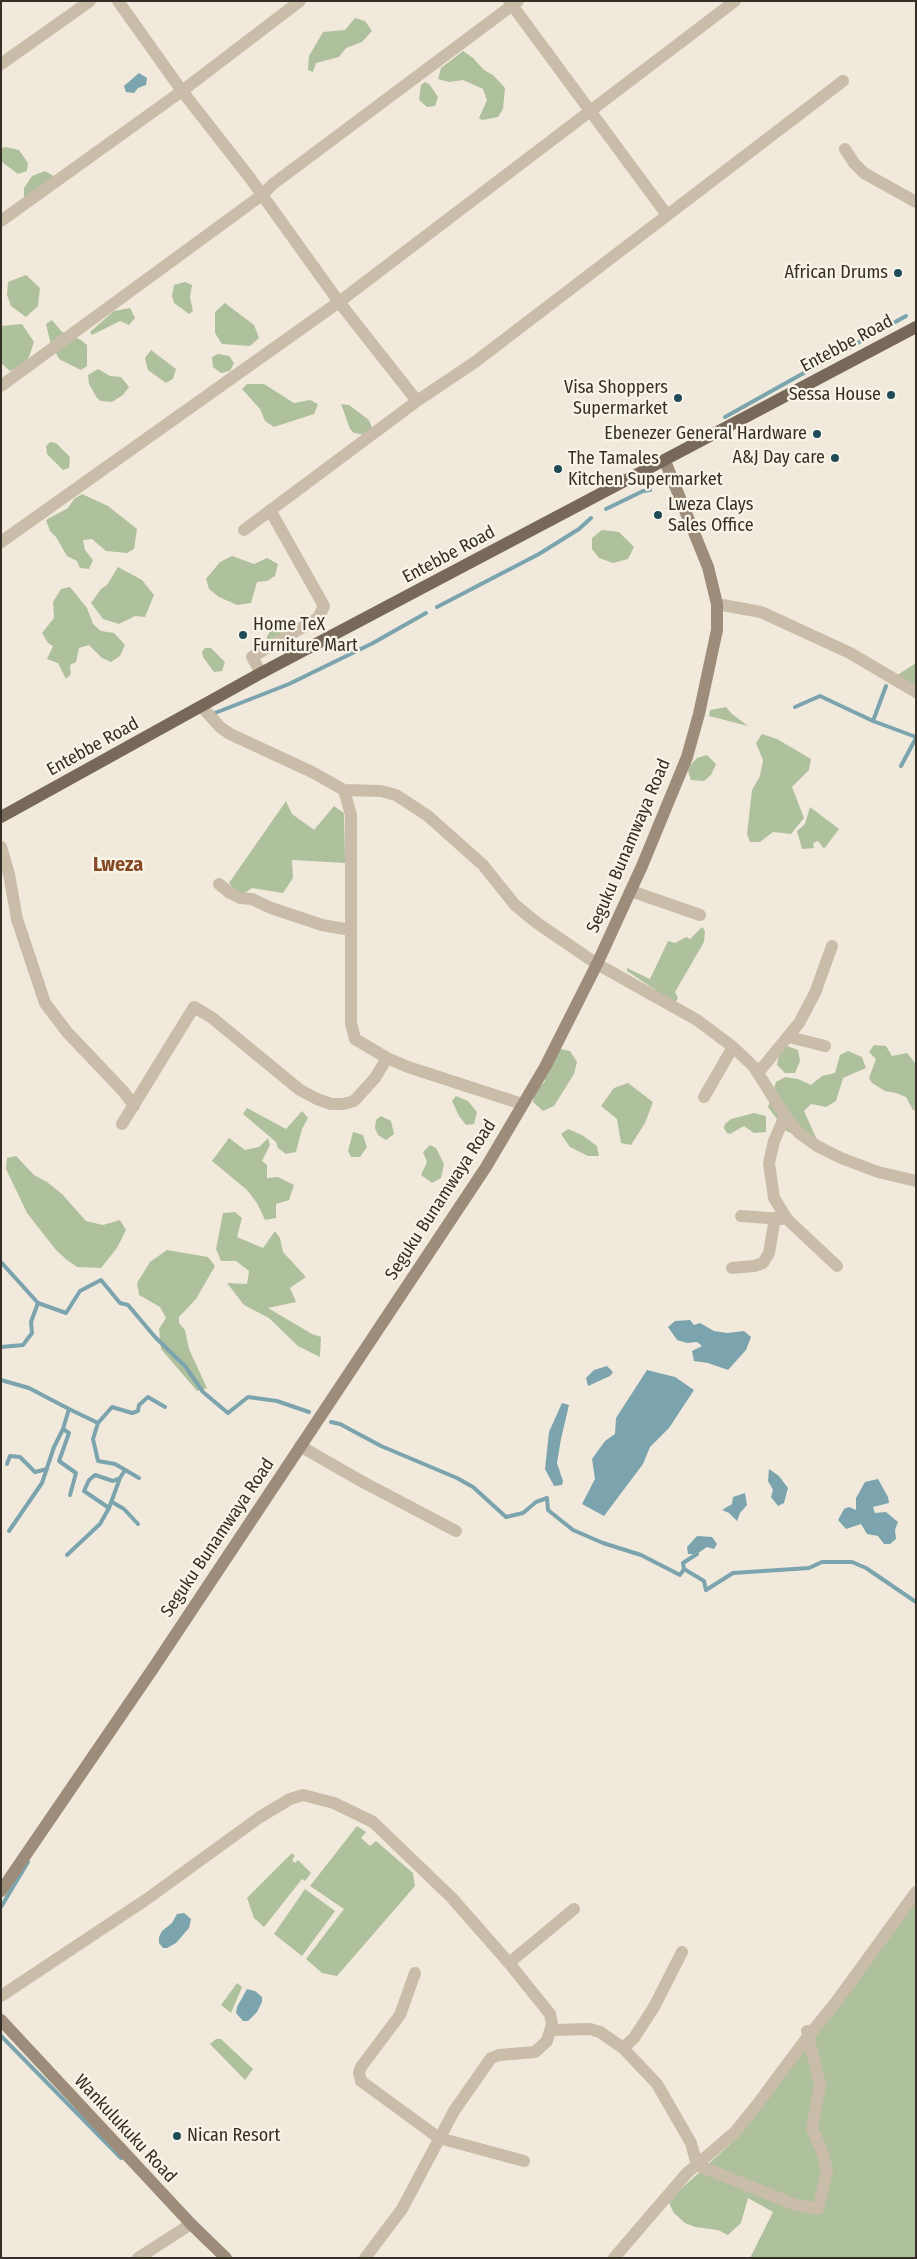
<!DOCTYPE html>
<html>
<head>
<meta charset="utf-8">
<style>
	body { margin:0 }
	#map { position:relative; width:917px; height:2259px; overflow:hidden; background:#f1eadc; font-family:"Fira Sans Condensed",sans-serif }
	canvas { display:block }
	.frame { position:absolute; inset:0; border:2px solid #362f28; pointer-events:none }
</style>
</head>
<body>
<div id="map">
<canvas width="917" height="2259"></canvas>
<div class="frame"></div>
</div>
<script>
const context = document.querySelector('canvas').getContext('2d');
context.lineJoin = 'round';
function fillPath(path, color) {
  context.fillStyle = color;
  context.fill(path, 'evenodd');
}
function toPath(rows) {
  const path = new Path2D();
  for (const r of rows) {
    path.moveTo(r[0], r[1]);
    for (let i = 2; i < r.length; i += 2) path.lineTo(r[i], r[i + 1]);
  }
  return path;
}
function strokePath(path, color, width, dash) {
  context.strokeStyle = color;
  context.lineWidth = width;
  context.lineCap = dash ? 'butt' : 'round';
  context.setLineDash(dash || []);
  context.stroke(path);
}
function write(font, color, halo, rows, align = 'center') {
  context.font = font + ' "Fira Sans Condensed",sans-serif';
  context.lineWidth = 4.5;
  context.setLineDash([]);
  context.textBaseline = 'middle';
  context.strokeStyle = halo;
  context.fillStyle = color;
  for (const [text, x, y, turn = 0] of rows) {
    context.save();
    context.translate(x, y);
    context.rotate((+turn || 0) * Math.PI / 180);
    context.textAlign = isNaN(turn) ? turn : align;
    if (halo) context.strokeText(text, 0, 0);
    context.fillText(text, 0, 0);
    context.restore();
  }
}
fillPath(toPath([
	[355,18,365,21,372,31,362,42,346,48,339,57,316,63,313,72,308,70,309,56,323,32,345,30],
	[463,51,473,58,484,70,493,75,505,88,503,109,498,117,482,120,479,118,487,100,483,89,463,80,449,82,438,79,441,68],
	[425,82,430,85,438,97,435,106,427,107,419,100,421,85],
	[6,147,19,150,28,163,27,171,18,174,2,162,1,148],
	[45,171,57,178,35,202,24,197,24,188,32,176],
	[26,275,40,288,38,306,26,317,11,306,7,295,8,282],
	[185,282,192,285,190,297,193,311,189,314,174,303,172,296,174,285],
	[225,303,254,325,259,338,250,346,222,344,215,333,215,312],
	[130,308,135,318,129,325,120,321,92,335,90,332,114,311],
	[52,320,62,332,81,340,87,345,87,366,81,370,59,359,50,341,46,324],
	[22,324,34,342,29,357,24,364,10,371,1,363,1,326],
	[151,350,176,369,173,379,166,383,148,370,145,358],
	[218,354,229,356,234,363,230,371,221,373,213,367,212,357],
	[98,369,110,376,121,377,129,387,123,395,112,402,101,401,97,398,89,384,88,375],
	[247,384,264,384,294,403,310,400,318,404,314,414,274,427,265,421,260,409,242,389],
	[341,404,349,405,369,420,372,428,367,435,354,433,350,429],
	[50,442,56,443,70,457,69,468,63,470,47,454,46,446],
	[82,494,108,506,137,529,134,549,127,553,106,551,92,539,83,540,85,550,93,560,89,569,80,568,77,561,67,556,56,537,50,531,46,520,68,508,74,499],
	[602,530,619,532,634,547,628,559,613,563,599,558,592,549,592,538],
	[232,556,254,564,267,558,278,564,275,576,267,581,257,582,251,603,237,605,219,597,209,589,206,579,220,562],
	[118,567,142,580,154,595,145,617,135,616,119,624,103,619,91,603,101,589,107,585],
	[70,587,87,608,93,624,101,631,114,633,125,645,120,656,111,662,102,658,89,645,79,648,76,662,70,665,71,674,66,679,58,663,47,659,53,646,48,643,42,633,54,618,53,602,61,589],
	[281,619,294,622,291,639,281,648,267,645,265,641,269,633,269,624],
	[205,648,211,648,225,662,222,671,214,672,203,657,202,652],
	[916,663,916,689,896,676],
	[726,707,732,714,748,726,709,716,710,710],
	[762,734,777,739,811,759,809,770,792,787,804,818,791,834,773,832,760,842,750,842,747,834,752,790,760,776,763,760,756,743],
	[707,755,716,764,711,775,704,781,691,780,688,771,690,765,697,758],
	[286,801,292,814,314,830,334,806,344,813,345,863,292,860,293,878,283,893,252,888,243,894,234,889,229,883],
	[810,807,839,829,824,849,818,841,813,843,814,848,802,849,797,831,805,824],
	[702,927,705,931,704,942,675,992,678,998,675,1003,627,971,627,968,650,979,668,941,675,943,686,937,690,939],
	[874,1045,886,1046,892,1056,907,1053,916,1064,916,1111,913,1110,906,1097,896,1093,885,1091,872,1083,869,1078,876,1059,869,1052],
	[787,1046,798,1050,800,1061,795,1073,785,1073,777,1065,780,1050],
	[561,1049,570,1051,577,1062,574,1074,554,1106,543,1111,533,1102,535,1092,545,1081,541,1063,545,1057],
	[848,1051,862,1057,866,1068,843,1078,836,1101,826,1107,811,1104,804,1111,818,1142,800,1138,785,1130,768,1107,776,1082,785,1077,798,1079,811,1085,822,1076,835,1073,840,1055],
	[628,1083,653,1102,645,1123,631,1145,621,1143,617,1119,601,1106,614,1088],
	[456,1096,468,1101,477,1112,474,1124,466,1125,459,1116,452,1101],
	[247,1108,286,1129,302,1111,308,1118,302,1129,296,1152,286,1154,278,1148,276,1142,243,1114],
	[754,1113,766,1116,766,1132,754,1133,744,1126,730,1134,727,1133,724,1128,725,1124,731,1119],
	[381,1116,391,1121,394,1134,386,1140,378,1135,375,1128,376,1120],
	[568,1129,582,1135,597,1146,599,1156,588,1156,570,1147,561,1134],
	[353,1132,363,1135,367,1147,360,1157,351,1157,348,1151],
	[229,1138,245,1150,259,1147,268,1138,270,1145,262,1161,267,1165,267,1178,278,1177,294,1185,289,1200,276,1204,276,1218,265,1220,257,1203,247,1190,212,1161],
	[430,1145,436,1148,444,1164,441,1178,432,1183,421,1175,427,1162,423,1152],
	[16,1156,34,1175,47,1182,62,1194,86,1221,103,1225,120,1220,126,1230,117,1248,101,1268,77,1267,67,1260,56,1250,27,1213,6,1169,7,1158],
	[235,1212,242,1218,237,1237,263,1248,275,1231,280,1238,283,1252,306,1277,290,1288,296,1302,268,1308,312,1334,321,1337,320,1357,298,1346,269,1318,244,1305,227,1283,247,1284,249,1271,236,1261,221,1261,216,1249,223,1213],
	[167,1250,208,1257,215,1266,196,1299,179,1317,179,1323,185,1330,189,1349,207,1388,197,1391,161,1349,159,1329,166,1318,160,1307,139,1295,137,1283,150,1262],
	[357,1826,366,1832,361,1838,370,1846,376,1841,413,1873,415,1886,337,1976,322,1973,306,1959,344,1909,310,1886],
	[292,1853,295,1856,292,1860,295,1863,298,1860,311,1873,305,1881,302,1879,264,1927,254,1918,247,1898],
	[305,1889,335,1911,302,1956,274,1934],
	[916,1898,916,2258,750,2258,773,2212,748,2198,741,2223,728,2235,718,2230,695,2227,685,2223,674,2213,669,2203,680,2190,739,2136],
	[237,1983,242,1987,231,2013,221,2005],
	[216,2039,221,2039,253,2069,245,2080,210,2044]
]), '#afc09c');
fillPath(toPath([
	[139,73,147,78,146,85,138,88,134,93,126,92,124,86],
	[690,1320,694,1325,700,1323,714,1331,727,1333,744,1331,751,1337,746,1350,728,1370,708,1363,694,1361,692,1351,702,1346,697,1342,687,1343,677,1340,668,1327,675,1321],
	[607,1366,613,1372,610,1376,588,1386,586,1378,594,1370],
	[647,1370,675,1377,694,1390,669,1428,650,1447,643,1464,604,1516,582,1504,595,1479,592,1459,605,1441,615,1434,616,1418],
	[562,1403,569,1405,561,1439,557,1463,563,1481,562,1485,554,1486,545,1469,549,1432],
	[769,1469,779,1476,788,1488,784,1503,778,1506,771,1497,773,1490,768,1481],
	[878,1479,888,1497,889,1503,873,1507,875,1513,886,1512,898,1522,895,1530,896,1539,890,1544,884,1544,878,1536,867,1534,861,1524,846,1529,838,1520,844,1509,849,1507,856,1510,856,1498,865,1482],
	[745,1493,747,1505,740,1513,737,1521,729,1513,722,1510,732,1504,733,1497],
	[697,1536,712,1537,717,1544,714,1549,707,1547,697,1554,688,1554,687,1547],
	[184,1913,191,1919,189,1928,176,1943,167,1948,163,1948,159,1943,159,1937,162,1931,172,1923,177,1914],
	[247,1989,255,1991,262,1997,262,2002,257,2012,248,2021,243,2021,236,2013,237,2007]
]), '#7ba4ae');
strokePath(toPath([
	[725,417,906,316],
	[606,509,643,491,650,490],
	[437,607,539,554,579,529,591,518],
	[795,707,820,696,873,721,916,737],
	[215,713,289,684,373,643,426,613],
	[873,721,886,686],
	[901,766,916,738],
	[1,1262,38,1303],
	[1,1347,23,1345,32,1333,31,1322,38,1303,66,1313,80,1291,101,1280,120,1303,128,1305,155,1337,185,1366,203,1392,228,1413,248,1397,277,1401,309,1412],
	[1,1380,29,1388,69,1409,63,1429,54,1447,42,1483,9,1531],
	[69,1409,98,1423,93,1439,98,1461,115,1464,139,1478],
	[331,1422,340,1424,381,1446,457,1478,473,1487,506,1517,523,1513,536,1502,547,1498,548,1510,573,1530,603,1543,641,1555,680,1575,684,1569],
	[98,1423,112,1407,132,1413,138,1411,139,1405,148,1397,165,1407],
	[63,1429,69,1433,59,1461,76,1473,70,1495],
	[7,1464,10,1456,20,1457,35,1472,47,1469],
	[112,1502,124,1509,138,1524],
	[109,1508,84,1491,89,1480,95,1475,113,1481,120,1478,125,1470],
	[697,1554,683,1563,684,1569,704,1581,706,1590,733,1573,809,1568,822,1562,852,1562,866,1568,916,1602],
	[67,1555,100,1524,109,1508,120,1478],
	[1,1907,28,1862],
	[1,2036,121,2158]
]), '#7ba4ae', 4);
strokePath(toPath([
	[118,1,182,91,250,178,339,302,417,401],
	[509,1,667,215],
	[1,64,90,1],
	[845,149,854,163,864,173,916,202],
	[1,221,182,91,300,1],
	[1,386,262,195,273,184,518,1],
	[244,530,417,401,475,362,843,81],
	[1,542,339,302,735,1],
	[717,604,761,612,850,653,916,692],
	[261,673,252,657,318,618,324,606,270,510],
	[202,707,220,727,230,734,312,772,344,790,381,791,396,795,428,816,483,865,515,905,537,923,597,964,697,1020,733,1047,754,1067,785,1116,799,1133,817,1146,841,1158,878,1172,916,1181],
	[344,790,351,815,351,1023,355,1039,387,1058,408,1067,522,1104],
	[1,847,9,874,17,919,45,1003,67,1032,124,1092,134,1106],
	[219,884,230,893,240,898,252,899,271,908,322,925,351,930],
	[631,891,700,915],
	[789,1037,825,1046],
	[758,1073,799,1023,815,993,832,946],
	[704,1097,733,1047],
	[785,1116,774,1141,769,1163,774,1198,787,1219,837,1266],
	[122,1124,194,1007,211,1017,300,1090,317,1099,331,1104,343,1104,354,1101,375,1078,387,1058],
	[741,1216,782,1219],
	[732,1268,754,1266,763,1263,769,1253,775,1218],
	[300,1446,361,1481,456,1531],
	[509,1963,574,1909],
	[415,1973,400,2015,361,2067,359,2073,361,2081,439,2138,524,2161],
	[1,1996,147,1899,260,1817,290,1799,303,1795,334,1803,373,1822,452,1898,509,1963,550,2014,552,2024,547,2041,535,2052,499,2055,491,2058,454,2111,402,2209,365,2258],
	[552,2030,590,2029,600,2032,623,2048,634,2038,654,2007,682,1952],
	[623,2048,657,2084,691,2143,697,2165,796,2205,818,2209,827,2171,823,2154,812,2128,820,2085,807,2031],
	[138,2258,191,2224],
	[614,2258,687,2173,735,2132,756,2106,806,2039,836,2002,916,1892]
]), '#c9bca8', 12);
strokePath(toPath([
	[1,1891,154,1667,486,1167,545,1067,597,964,642,866,687,757,699,714,717,630,717,604,708,567,665,461],
	[1,2020,191,2224,226,2258]
]), '#9d8c79', 12);
strokePath(toPath([
	[1,817,261,673,916,327]
]), '#78685a', 12);
for (const [x, y, r, color] of [
	[898,273,5,"#1e4b57"],
	[891,395,5,"#1e4b57"],
	[678,398,5,"#1e4b57"],
	[817,434,5,"#1e4b57"],
	[835,458,5,"#1e4b57"],
	[558,469,5,"#1e4b57"],
	[658,515,5,"#1e4b57"],
	[243,635,5,"#1e4b57"],
	[177,2136,5,"#1e4b57"]
]) {
  const dot = new Path2D();
  dot.arc(x, y, r, 0, 2 * Math.PI);
  context.fillStyle = color;
  context.fill(dot);
  strokePath(dot, '#f9f4e8', 2);
}
write('18px', '#362f28', '#f9f4e8', [
	["African Drums",888,273],
	["Visa Shoppers",668,388],
	["Supermarket",668,409],
	["Sessa House",881,395],
	["Ebenezer General Hardware",807,434],
	["A&J Day care",825,458],
	["The Tamales",568,459,"left"],
	["Kitchen Supermarket",568,480,"left"],
	["Lweza Clays",668,505,"left"],
	["Sales Office",668,526,"left"],
	["Home TeX",253,625,"left"],
	["Furniture Mart",253,646,"left"],
	["Nican Resort",187,2136,"left"]
], 'right');
write('18px', '#362f28', '#f9f4e8', [
	["Entebbe Road",847,344,-28],
	["Entebbe Road",449,555,-28],
	["Entebbe Road",93,747,-29],
	["Seguku Bunamwaya Road",629,846,-67],
	["Seguku Bunamwaya Road",441,1200,-57],
	["Seguku Bunamwaya Road",218,1538,-56],
	["Wankulukuku Road",125,2129,47]
]);
write('bold 20px', '#844823', '#f9f4e8', [
	["Lweza",118,865]
]);
</script>
</body>
</html>
